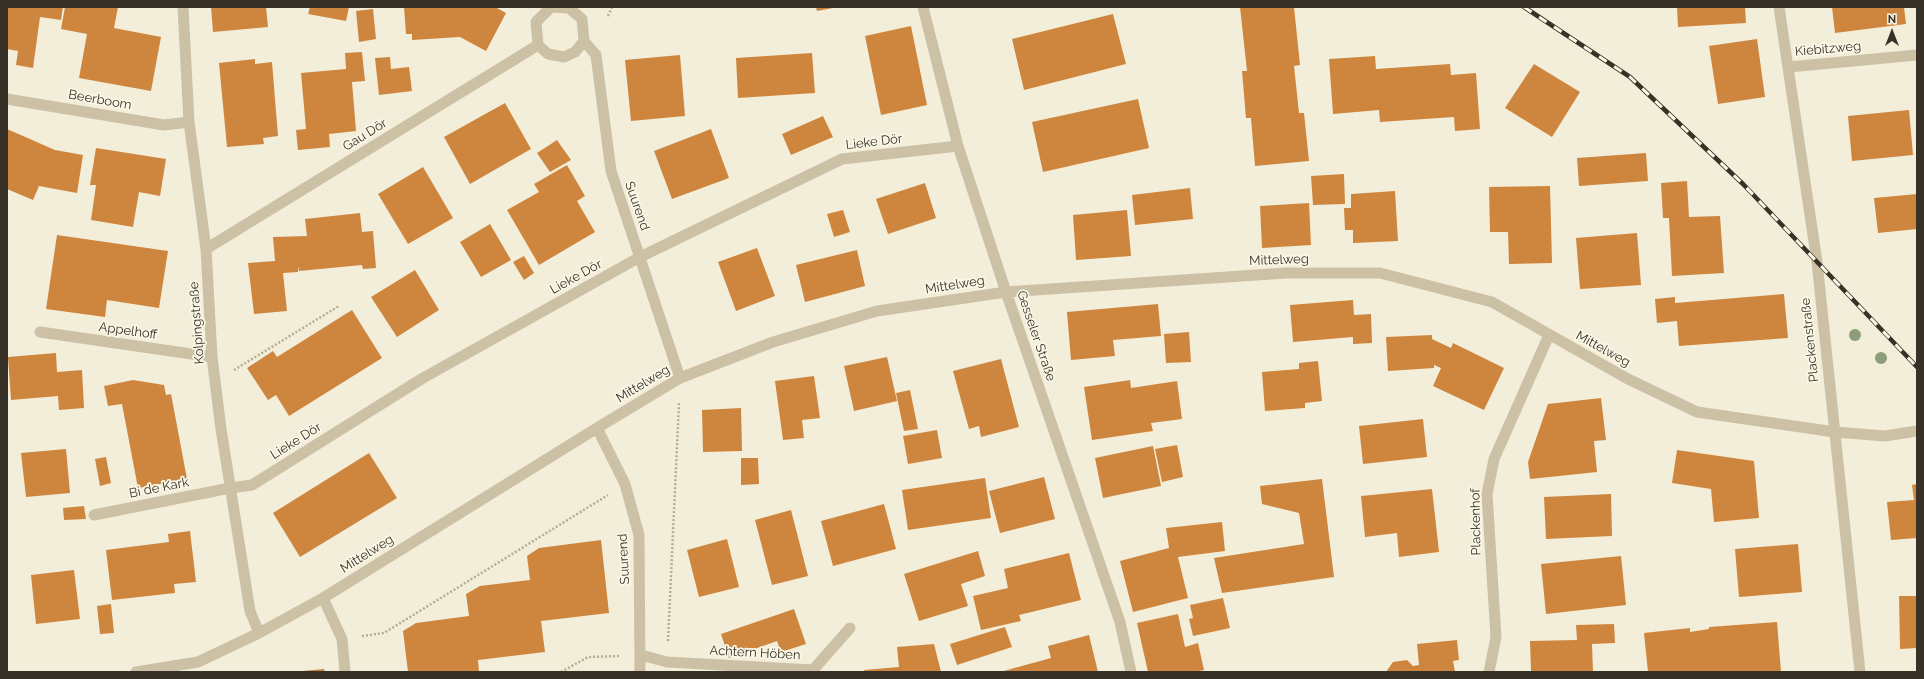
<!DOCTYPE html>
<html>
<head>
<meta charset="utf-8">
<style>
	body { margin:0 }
	#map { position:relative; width:1924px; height:679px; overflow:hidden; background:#f3eeda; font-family:Raleway,sans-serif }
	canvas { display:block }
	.frame { position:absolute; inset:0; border:8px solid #383127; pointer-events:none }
	.north { position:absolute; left:1872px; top:12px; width:40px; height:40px; -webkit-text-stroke:3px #fbf7e7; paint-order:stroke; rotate:0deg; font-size:11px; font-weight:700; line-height:16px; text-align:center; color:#383127 }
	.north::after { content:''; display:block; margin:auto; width:14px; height:18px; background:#383127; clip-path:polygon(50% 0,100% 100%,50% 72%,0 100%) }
</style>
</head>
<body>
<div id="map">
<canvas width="1924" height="679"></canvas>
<div class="frame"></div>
<div class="north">N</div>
</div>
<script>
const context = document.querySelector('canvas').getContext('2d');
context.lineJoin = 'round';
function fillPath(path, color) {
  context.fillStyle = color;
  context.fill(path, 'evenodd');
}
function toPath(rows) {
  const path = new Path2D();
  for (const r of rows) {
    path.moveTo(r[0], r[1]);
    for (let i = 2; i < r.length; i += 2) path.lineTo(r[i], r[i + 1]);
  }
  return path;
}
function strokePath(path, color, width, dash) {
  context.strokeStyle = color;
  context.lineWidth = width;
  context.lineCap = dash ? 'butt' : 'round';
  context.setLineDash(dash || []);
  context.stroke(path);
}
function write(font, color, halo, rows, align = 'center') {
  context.font = font + ' Raleway,sans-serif';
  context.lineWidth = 3.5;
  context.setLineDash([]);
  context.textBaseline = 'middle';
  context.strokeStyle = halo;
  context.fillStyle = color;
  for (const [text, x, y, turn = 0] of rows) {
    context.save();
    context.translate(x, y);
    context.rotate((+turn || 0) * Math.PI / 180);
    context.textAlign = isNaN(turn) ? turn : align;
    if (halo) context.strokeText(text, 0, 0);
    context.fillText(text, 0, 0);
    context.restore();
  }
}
fillPath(toPath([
	[7,7,63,7,61,20,40,17,33,68,16,65,18,51,7,49],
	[65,7,118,7,114,28,161,37,151,91,79,78,87,34,61,29],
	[211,7,266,7,268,27,213,32],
	[310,7,349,7,346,21,308,14],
	[404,7,495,7,506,13,486,51,460,37,412,40,412,34,406,34],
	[816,7,833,7,833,8,817,11],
	[1240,7,1294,7,1300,65,1294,66,1299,113,1304,113,1309,161,1255,166,1251,118,1246,118,1242,71,1247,71],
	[1677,7,1745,7,1746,23,1678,27],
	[1832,7,1904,7,1906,24,1835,33],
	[373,9,376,39,359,42,356,11],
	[1113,14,1126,64,1024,90,1012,39],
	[911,26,927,105,881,115,865,36],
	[1757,39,1765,97,1718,104,1709,46],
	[362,52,365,81,352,82,356,131,329,134,330,147,298,150,296,130,306,129,301,73,346,69,345,53],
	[812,53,815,93,738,98,736,58],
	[680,55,685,116,631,121,625,60],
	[1375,56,1376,69,1450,64,1451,75,1476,73,1480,129,1455,131,1454,117,1380,122,1379,110,1333,114,1329,59],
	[390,57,391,69,409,67,412,91,379,95,375,58],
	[255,59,255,64,272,62,278,136,263,138,264,144,227,147,219,63],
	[1534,64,1580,92,1552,137,1505,108],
	[1138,99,1149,148,1043,172,1032,122],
	[505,103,531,149,470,184,444,137],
	[1909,110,1913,155,1852,161,1848,116],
	[823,116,833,137,791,155,782,134],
	[7,129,55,150,83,155,77,193,39,186,33,200,7,189],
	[711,129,729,178,672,199,654,151],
	[557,140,571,160,550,172,537,153],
	[96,148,166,159,160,196,139,192,133,227,91,220,96,185,90,185],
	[1646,153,1648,181,1579,186,1577,158],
	[567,165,585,196,577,201,595,232,539,265,507,210,539,192,534,184],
	[423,167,453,218,408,244,378,194],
	[1344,174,1345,204,1313,205,1311,176],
	[1687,181,1689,217,1720,216,1724,273,1672,276,1669,218,1663,218,1661,183],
	[925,183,936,218,888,234,876,199],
	[1550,186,1552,263,1509,264,1508,232,1490,232,1489,187],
	[1190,188,1193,219,1135,225,1132,195],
	[1395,191,1398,241,1353,243,1353,230,1345,230,1344,208,1351,208,1351,194],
	[1917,194,1917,229,1878,233,1874,198],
	[1309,203,1311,245,1262,248,1260,206],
	[843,210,850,232,834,237,827,214],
	[1127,210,1131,256,1076,260,1073,215],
	[360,213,362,232,373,231,376,268,363,269,362,265,299,271,298,266,298,272,283,273,287,311,254,314,248,263,275,261,273,237,307,236,305,219],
	[490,224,511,260,481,277,460,242],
	[1637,233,1641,285,1580,289,1576,238],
	[57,235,168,251,159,308,107,300,105,317,46,309],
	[757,248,775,296,736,311,718,262],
	[857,250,865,286,805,302,796,265],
	[524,256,534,273,524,280,513,262],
	[415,270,439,310,397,337,371,297],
	[1784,294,1788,338,1679,346,1677,321,1657,323,1655,299,1675,297,1675,303],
	[1353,300,1354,315,1371,314,1372,343,1353,344,1353,337,1293,342,1290,305],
	[1158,304,1161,336,1113,340,1115,356,1071,360,1067,312],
	[352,310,382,358,289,416,276,395,268,400,247,368,273,351,277,357],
	[1189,332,1191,362,1166,363,1164,334],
	[1432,335,1432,339,1451,348,1453,343,1504,368,1484,410,1433,386,1441,368,1434,365,1434,368,1388,371,1386,337],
	[56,353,57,372,82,370,84,408,59,410,58,396,11,400,8,357],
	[887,357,897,401,854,411,844,366],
	[1001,359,1019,427,981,437,979,426,969,429,953,371],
	[1318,361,1322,401,1305,403,1305,408,1265,411,1262,372,1299,369,1299,363],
	[814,376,820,418,802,420,804,438,783,440,775,381],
	[133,380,164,385,166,395,171,394,187,479,138,488,122,404,108,406,104,386],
	[1130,380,1131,388,1177,381,1182,419,1151,423,1153,431,1092,440,1084,387],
	[910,390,918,429,904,431,896,393],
	[1601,398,1606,440,1594,441,1597,472,1530,479,1528,462,1548,404],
	[741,408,742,451,703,452,702,410],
	[1423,419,1427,457,1363,464,1359,426],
	[937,430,942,458,908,464,903,436],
	[1177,445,1183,477,1162,482,1155,449],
	[1153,446,1161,486,1103,498,1095,458],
	[66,449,70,493,26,497,21,453],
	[1677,450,1754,461,1759,518,1714,522,1711,489,1672,483],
	[369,453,397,498,300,557,273,513],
	[106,457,111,483,100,486,95,459],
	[741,458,758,458,759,484,741,485],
	[1044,477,1055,519,1000,533,989,491],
	[985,478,991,518,908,530,902,490],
	[1322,479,1334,577,1222,593,1214,558,1304,544,1299,513,1262,504,1260,486],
	[1917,484,1917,538,1891,540,1887,502,1914,500,1912,485],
	[1432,489,1439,552,1399,557,1397,533,1365,537,1361,496],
	[1611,494,1612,536,1546,539,1544,497],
	[884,504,896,549,833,566,821,521],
	[84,506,86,519,64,520,63,508],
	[791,510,808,576,772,585,755,520],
	[1222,522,1225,551,1178,557,1188,598,1133,612,1120,561,1169,548,1166,528],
	[190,531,196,582,174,584,175,593,112,600,106,550,169,542,168,534],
	[727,539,739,587,699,597,687,550],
	[601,540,609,613,541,621,545,652,478,660,479,672,408,672,403,631,416,623,469,616,466,594,480,586,530,580,527,556,539,548],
	[1798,544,1802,592,1739,597,1735,549],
	[978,551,985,576,961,584,968,606,919,621,904,574],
	[1069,553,1081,600,1019,615,1021,621,981,630,973,596,1008,588,1004,569],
	[1621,556,1626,605,1546,614,1541,564],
	[74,570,80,619,36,624,31,575],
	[1899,596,1917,596,1917,648,1900,649],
	[1223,598,1230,628,1193,636,1189,619,1193,618,1190,605],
	[111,604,114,633,100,634,97,606],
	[794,609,806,644,781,652,777,641,729,658,721,634],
	[1178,614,1185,647,1198,643,1204,670,1194,672,1148,672,1137,623],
	[1777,622,1781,672,1648,672,1644,633,1690,628,1690,632,1709,629,1709,627],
	[1614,624,1615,643,1592,644,1593,672,1531,672,1530,641,1577,640,1576,625],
	[1005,627,1012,647,957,665,950,644],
	[1089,635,1098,672,1000,672,1051,658,1048,646],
	[1457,640,1459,660,1453,661,1455,672,1386,672,1393,662,1407,660,1413,666,1419,665,1417,644],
	[934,644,941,672,865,672,864,670,899,667,897,647],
	[324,669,325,672,302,672,302,671]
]), '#ce863e');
strokePath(toPath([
	[608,16,612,7],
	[234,370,339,306],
	[362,636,384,633,608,495],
	[668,641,679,403],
	[561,672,588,657,620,656]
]), '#b8ac8f', 2.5, [2, 2]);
strokePath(toPath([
	[183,7,189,122,206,249,212,357,221,429,250,611,259,633],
	[551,7,569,8,582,19,584,41,575,52,564,57,548,54,538,45,536,22,551,7],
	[923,7,958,146,1006,292,1120,622,1131,672],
	[1779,7,1817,262,1860,672],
	[584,41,596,55,611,171,680,378],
	[1789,67,1917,55],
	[7,99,164,125,189,122],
	[206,249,538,45],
	[40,332,212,357],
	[597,428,625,484,639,535,640,672],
	[94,515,230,488,252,485,423,378,640,257,842,159,958,146],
	[323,598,342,639,345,672],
	[641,655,667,662,813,670,850,628],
	[136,672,198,662,259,633,323,598,597,428,680,378,773,342,877,311,1006,292,1286,273,1380,273,1492,302,1628,379,1697,412,1835,432,1885,436,1917,431],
	[1489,672,1496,637,1487,494,1494,459,1549,335]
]), '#ccc1a5', 11);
const rail = toPath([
	[1524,7,1630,77,1743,184,1917,367]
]);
strokePath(rail, '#383127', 4.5);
strokePath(rail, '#fbf7e7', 3, [9]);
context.fillStyle = '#8d9c79';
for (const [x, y] of [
	[1855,335],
	[1881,358]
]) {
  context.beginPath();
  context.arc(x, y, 6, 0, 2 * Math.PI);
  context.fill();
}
write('13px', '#383127', '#fbf7e7', [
	["Kiebitzweg",1828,49,-5],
	["Beerboom",100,100,10],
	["Gau Dör",365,135,-32],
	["Lieke Dör",874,142,-7],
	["Suurend",637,206,71],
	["Mittelweg",1279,260,-2],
	["Lieke Dör",576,277,-29],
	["Mittelweg",955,285,-9],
	["Kolpingstraße",197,323,-94],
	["Appelhoff",128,331,8],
	["Gesseler Straße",1036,336,71],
	["Plackenstraße",1810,340,-96],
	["Mittelweg",1603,349,29],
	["Mittelweg",643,384,-31],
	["Lieke Dör",296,441,-32],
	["Bi de Kark",159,488,-11],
	["Plackenhof",1476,522,-91],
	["Mittelweg",367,554,-32],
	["Suurend",624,559,-93],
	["Achtern Höben",755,653,3]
]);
</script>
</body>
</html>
